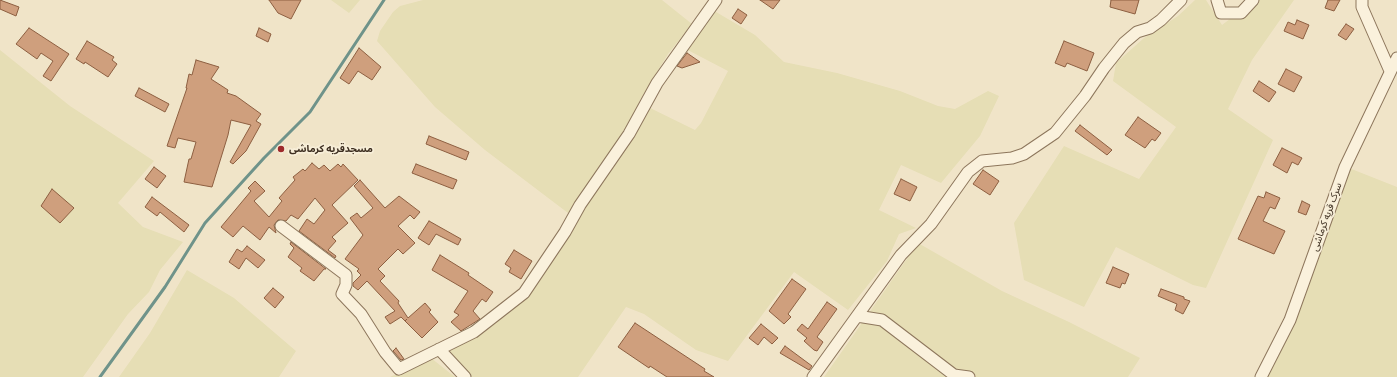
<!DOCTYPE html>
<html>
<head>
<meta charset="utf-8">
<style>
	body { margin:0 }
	canvas { display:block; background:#f0e4c8 }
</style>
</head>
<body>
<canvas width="1397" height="377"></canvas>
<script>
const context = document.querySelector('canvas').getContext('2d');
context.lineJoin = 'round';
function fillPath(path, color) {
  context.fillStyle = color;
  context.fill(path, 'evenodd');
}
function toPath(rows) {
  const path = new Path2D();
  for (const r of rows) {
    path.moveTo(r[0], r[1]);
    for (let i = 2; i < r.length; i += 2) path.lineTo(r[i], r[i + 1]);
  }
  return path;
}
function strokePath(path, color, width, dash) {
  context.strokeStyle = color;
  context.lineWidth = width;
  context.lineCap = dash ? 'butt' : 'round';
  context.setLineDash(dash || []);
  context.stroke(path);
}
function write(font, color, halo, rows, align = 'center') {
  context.font = font + ' "Source Serif 4","Noto Sans Arabic",serif';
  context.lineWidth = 3.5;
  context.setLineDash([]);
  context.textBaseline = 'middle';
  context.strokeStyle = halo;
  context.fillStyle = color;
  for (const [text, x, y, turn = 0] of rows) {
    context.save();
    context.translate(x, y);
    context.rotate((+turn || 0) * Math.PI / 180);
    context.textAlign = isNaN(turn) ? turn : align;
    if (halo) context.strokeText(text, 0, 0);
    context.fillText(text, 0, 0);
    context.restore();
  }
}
fillPath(toPath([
	[331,0,360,0,349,13],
	[423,0,662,0,692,24,668,54,640,100,626,134,568,213,485,150,435,107,377,41,380,31,393,12,400,6],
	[1195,0,1206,0,1222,25,1255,0,1294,0,1252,60,1228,109,1273,140,1206,288,1193,285,1116,247,1084,307,1024,280,1014,223,1064,146,1139,179,1176,127,1113,81,1116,63,1144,38,1178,16],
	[711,9,755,35,784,62,837,73,900,91,938,106,955,109,988,91,999,96,980,136,941,183,901,165,879,210,916,228,899,234,887,261,848,310,794,272,728,361,696,350,644,314,626,307,578,377,466,377,439,352,519,293,644,105,695,130,701,123,728,71,680,46],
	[0,50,70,106,154,161,118,203,143,227,183,242,160,270,149,292,128,314,83,377,0,377],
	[1349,168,1397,187,1397,377,1264,377],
	[918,243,1002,291,1069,322,1140,358,1128,377,824,377],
	[187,270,234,298,296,351,279,377,119,377,150,333],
	[431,358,455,377,390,377,418,363]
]), '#e6deb5');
strokePath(toPath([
	[100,377,165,287,205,223,264,158,310,112,384,0]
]), '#6f938a', 3);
const building = toPath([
	[0,0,19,7,16,16,0,9,0,0],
	[269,0,301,0,291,19,278,13,269,0],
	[760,0,780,0,773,9,760,0],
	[1111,0,1139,0,1135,14,1110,7,1111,0],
	[1328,0,1340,0,1334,11,1325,8,1328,0],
	[738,9,747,15,741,24,732,18,738,9],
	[1297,20,1309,25,1303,39,1284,31,1288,22,1295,25,1297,20],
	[1346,24,1354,29,1346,40,1338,35,1346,24],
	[29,28,69,54,51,81,43,76,53,61,41,53,37,59,16,44,29,28],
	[259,28,271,34,268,42,256,36,259,28],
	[87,41,114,57,112,60,117,64,108,77,85,62,84,64,76,59,87,41],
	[1064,41,1094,53,1087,71,1067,63,1065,67,1055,63,1064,41],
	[359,48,381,67,372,80,358,71,349,84,340,78,359,48],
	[687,53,700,62,682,68,677,66,687,53],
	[196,60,219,67,211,79,228,90,227,93,236,96,261,114,256,121,261,124,246,151,233,164,230,162,251,125,231,120,228,135,212,187,184,182,189,159,191,159,196,142,178,138,175,148,167,146,187,88,186,88,189,74,192,75,196,60],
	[1286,69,1302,77,1294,92,1278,84,1286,69],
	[1259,81,1276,92,1269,102,1253,91,1259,81],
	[139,88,169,104,165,112,135,96,139,88],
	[1138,117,1161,133,1155,141,1152,139,1145,148,1125,135,1138,117],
	[1080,125,1112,150,1107,155,1075,131,1080,125],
	[429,136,469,152,466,160,426,144,429,136],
	[1282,148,1302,158,1298,165,1292,162,1287,173,1273,165,1282,148],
	[312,163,319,169,324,165,330,171,338,164,341,167,343,164,358,180,332,205,348,223,332,237,336,241,328,250,336,256,335,258,299,231,307,219,314,224,325,210,315,198,298,219,291,215,286,221,278,220,274,225,276,233,269,227,260,240,243,226,233,237,221,227,251,191,248,188,255,181,265,191,254,201,269,217,282,201,279,198,295,180,293,177,303,169,305,171,312,163],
	[416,164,457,180,453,189,412,173,416,164],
	[154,167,166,176,157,188,145,179,154,167],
	[983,170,999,181,990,195,973,184,983,170],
	[901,179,917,187,910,201,894,194,901,179],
	[360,180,385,208,399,196,420,212,414,219,410,215,398,226,415,243,403,254,398,249,378,269,385,276,380,281,399,301,398,303,408,318,425,303,431,310,429,312,438,322,422,338,405,321,407,319,405,321,401,317,390,324,385,317,395,311,367,281,358,290,353,286,353,283,361,275,357,271,359,269,345,259,363,235,350,218,357,213,361,218,373,208,354,186,360,180],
	[52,189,74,208,60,223,41,206,52,189],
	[1266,192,1280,198,1275,209,1270,207,1263,221,1285,231,1274,254,1238,239,1258,196,1264,198,1266,192],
	[152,197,189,225,184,232,160,212,157,216,145,207,152,197],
	[1302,201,1310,205,1306,215,1298,212,1302,201],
	[429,221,461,239,458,245,436,234,429,245,418,238,429,221],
	[291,242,326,269,324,269,314,281,300,271,302,268,288,257,294,248,290,244,291,242],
	[247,246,265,260,258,268,246,258,239,269,229,262,237,249,242,252,247,246],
	[514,250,532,261,521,279,509,272,511,268,505,264,514,250],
	[440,255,469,273,468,275,493,292,486,302,482,299,473,311,480,319,461,331,451,322,459,315,454,312,468,291,432,270,440,255],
	[1113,267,1129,274,1125,284,1122,283,1120,288,1106,283,1113,267],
	[792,279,806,289,788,314,791,317,784,324,769,311,792,279],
	[273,288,284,297,275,308,264,298,273,288],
	[1161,289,1184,297,1184,299,1190,301,1183,314,1175,310,1177,304,1158,296,1161,289],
	[827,302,837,309,817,337,823,342,817,351,814,350,804,341,807,338,797,330,802,324,808,329,827,302],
	[635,323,705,369,704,371,714,377,667,377,650,366,649,368,618,347,635,323],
	[761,324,778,338,772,344,764,337,758,345,749,338,761,324],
	[785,346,812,366,809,370,780,353,785,346],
	[396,348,404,359,401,360,393,351,396,348]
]);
fillPath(building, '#cf9f7d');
strokePath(building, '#8d5f41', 1);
const street = toPath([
	[1217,0,1221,13,1241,13,1253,0],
	[1362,0,1362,7,1390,71],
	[281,226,346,275,346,285,342,294,361,314,385,352,399,369,474,332,524,293,565,232,580,205,629,134,657,83,716,0],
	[857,316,882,320,954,375,969,377],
	[439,349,465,377],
	[813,377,901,255,931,224,968,172,982,161,1012,158,1024,154,1055,133,1085,96,1104,68,1124,43,1137,32,1150,28,1161,20,1181,0],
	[1261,377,1290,320,1345,167,1397,58]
]);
strokePath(street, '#8d765c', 13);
strokePath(street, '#faf1dc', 11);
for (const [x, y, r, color] of [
	[281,149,4,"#9e2a2b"]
]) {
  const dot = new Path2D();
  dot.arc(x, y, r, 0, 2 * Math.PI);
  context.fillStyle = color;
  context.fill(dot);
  strokePath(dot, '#f7eed8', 1.5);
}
write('bold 10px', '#3d2e20', '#f7eed8', [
	["مسجدقریه کرماشی",289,149]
], 'left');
write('10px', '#3d2e20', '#f7eed8', [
	["سرک قریه کرماشی",1327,217,-70]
]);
</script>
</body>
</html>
